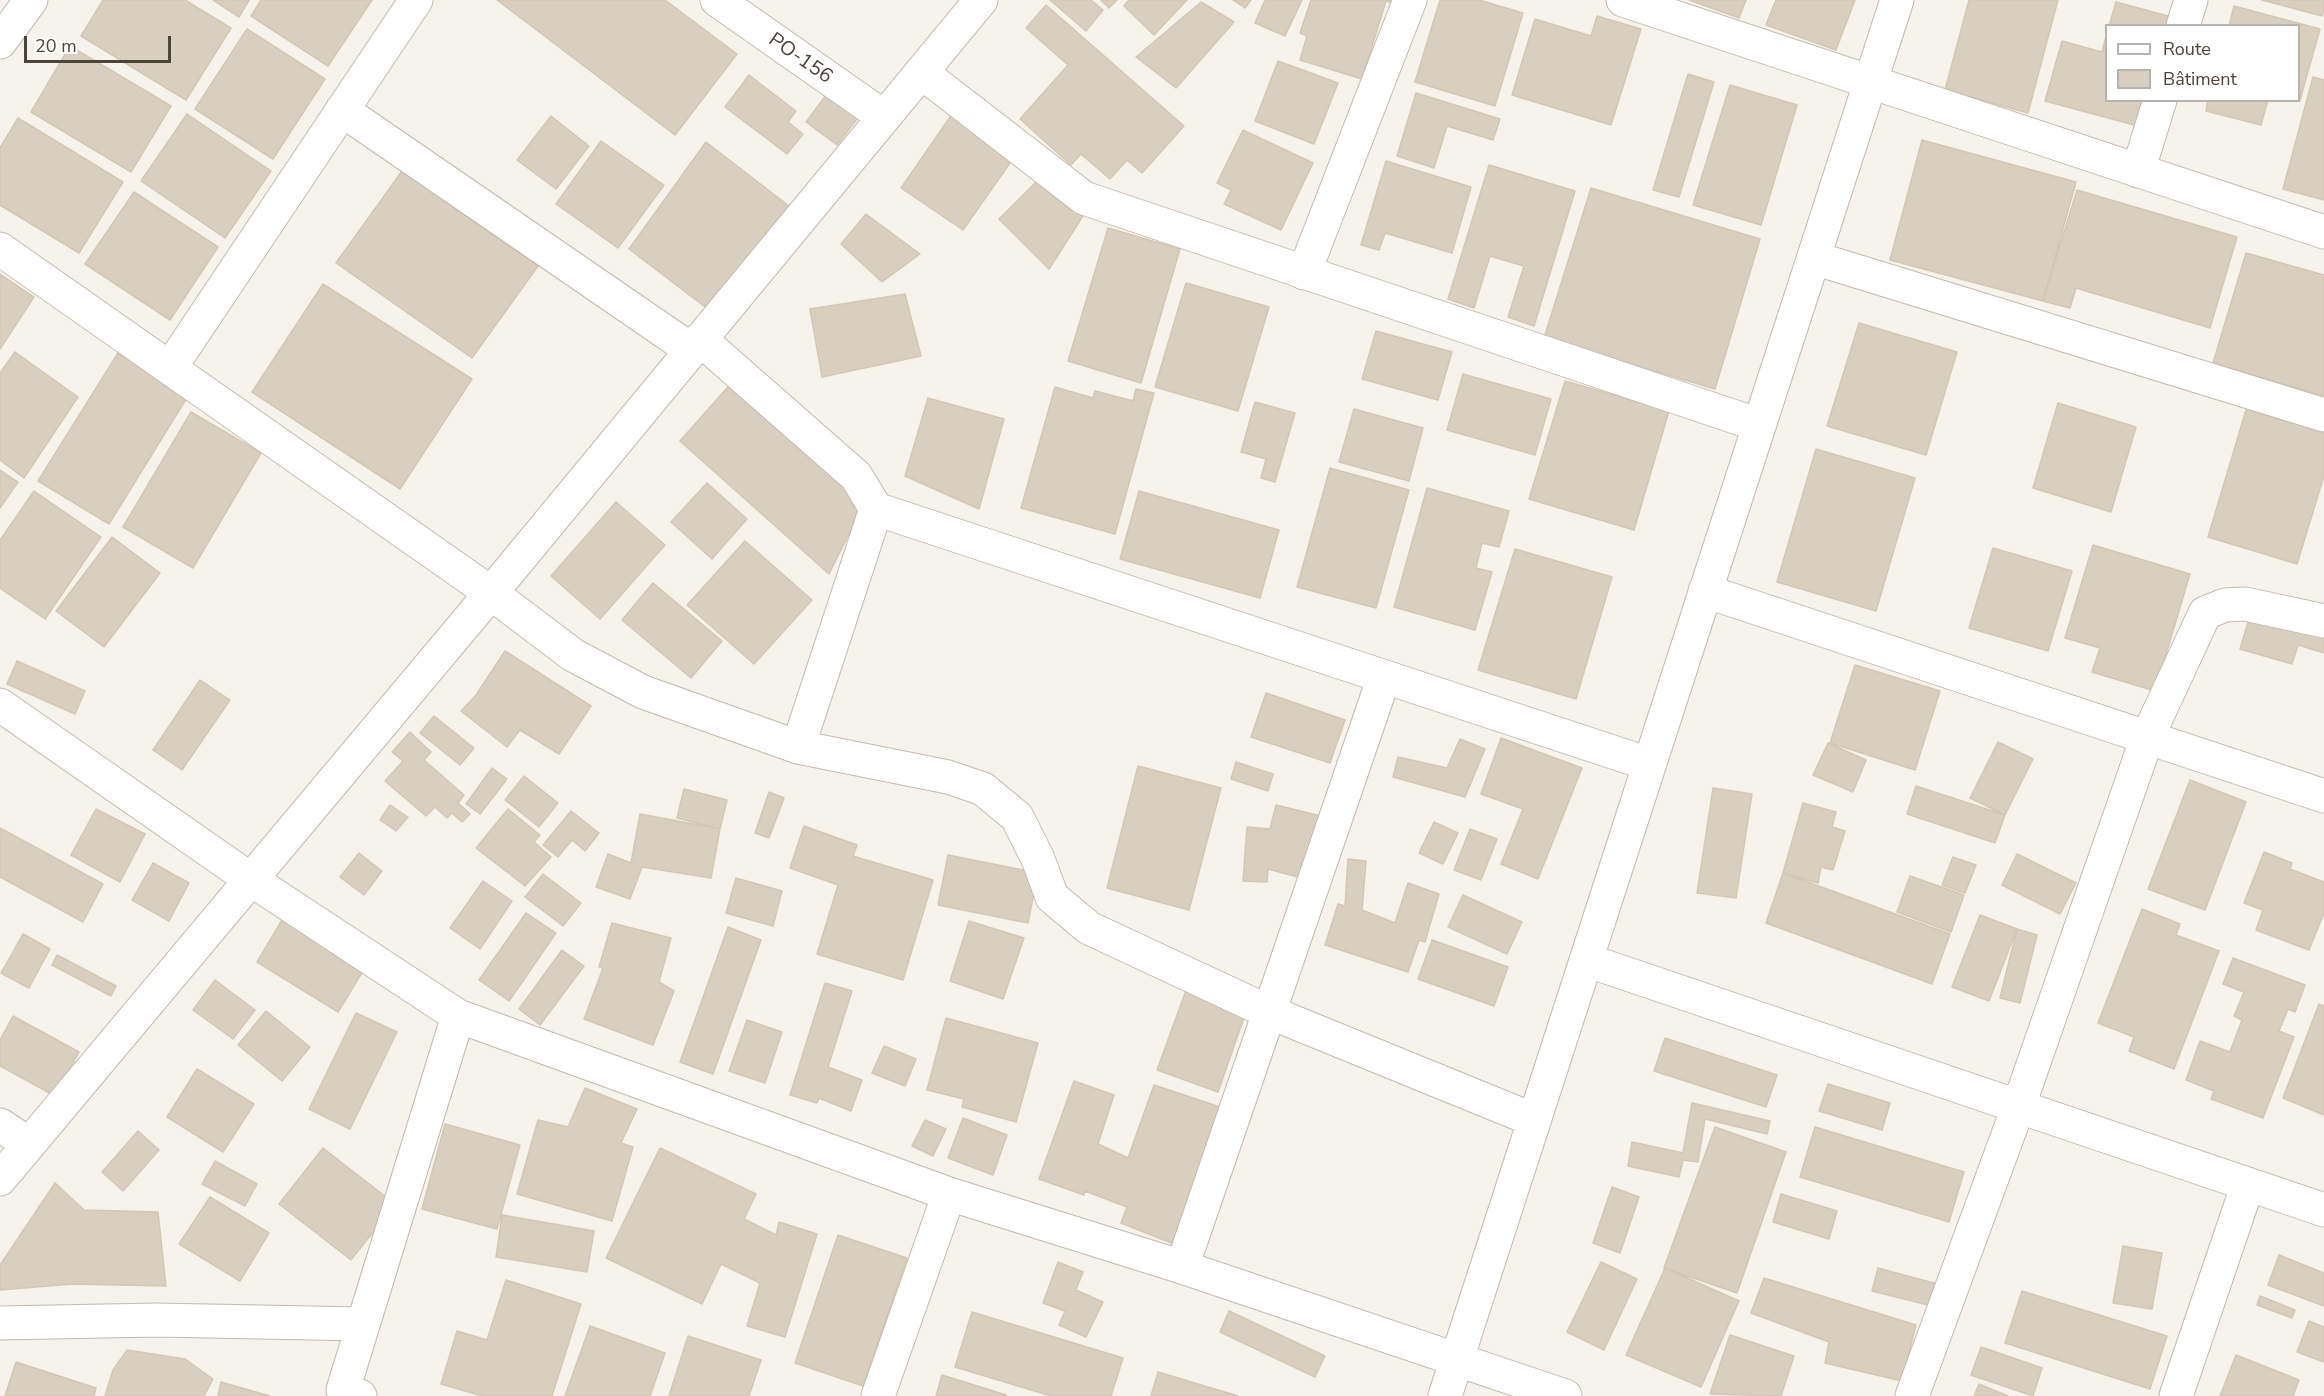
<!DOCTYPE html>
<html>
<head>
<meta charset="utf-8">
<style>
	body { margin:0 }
	#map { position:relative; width:2324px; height:1396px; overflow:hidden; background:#f6f3ec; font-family:"Nunito Sans",sans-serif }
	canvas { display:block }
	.legend { position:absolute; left:2105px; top:24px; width:195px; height:78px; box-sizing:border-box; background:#fff; border:2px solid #b7b4b0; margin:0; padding:8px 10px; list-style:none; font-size:18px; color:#4b4439 }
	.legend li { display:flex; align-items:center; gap:12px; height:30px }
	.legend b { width:30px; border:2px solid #b7b4b0 }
	.scale { position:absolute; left:24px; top:36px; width:147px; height:27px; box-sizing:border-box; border:3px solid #4b4439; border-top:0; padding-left:8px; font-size:18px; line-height:21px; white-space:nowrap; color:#4b4439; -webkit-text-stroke:4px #fff; paint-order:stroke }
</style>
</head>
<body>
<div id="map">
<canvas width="2324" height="1396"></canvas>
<ul class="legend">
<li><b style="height:8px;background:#fff"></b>Route</li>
<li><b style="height:16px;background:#d8cfc1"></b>Bâtiment</li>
</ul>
<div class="scale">20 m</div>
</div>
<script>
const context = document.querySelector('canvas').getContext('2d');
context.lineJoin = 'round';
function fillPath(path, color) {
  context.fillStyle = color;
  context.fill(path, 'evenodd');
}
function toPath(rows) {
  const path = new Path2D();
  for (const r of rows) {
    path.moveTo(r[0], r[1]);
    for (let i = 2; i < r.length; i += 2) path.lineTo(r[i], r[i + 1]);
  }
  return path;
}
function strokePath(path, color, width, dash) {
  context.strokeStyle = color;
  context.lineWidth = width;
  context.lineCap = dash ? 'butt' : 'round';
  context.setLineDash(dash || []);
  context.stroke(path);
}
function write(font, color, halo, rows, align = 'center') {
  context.font = font + ' "Nunito Sans",sans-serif';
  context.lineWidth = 4.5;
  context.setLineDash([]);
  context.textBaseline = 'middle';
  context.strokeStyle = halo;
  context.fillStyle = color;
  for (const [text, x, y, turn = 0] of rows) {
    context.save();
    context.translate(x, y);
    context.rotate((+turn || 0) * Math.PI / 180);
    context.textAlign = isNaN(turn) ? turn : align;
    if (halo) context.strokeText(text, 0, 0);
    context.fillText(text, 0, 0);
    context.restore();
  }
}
const building = toPath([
	[103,0,185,0,231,28,186,100,81,36,103,0],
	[213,0,249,0,239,17,213,0],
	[261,0,372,0,328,66,251,16,261,0],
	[497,0,665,0,737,54,675,135,497,0],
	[1050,0,1091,0,1103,10,1086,31,1050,0],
	[1101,0,1117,0,1109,8,1101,0],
	[1129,0,1187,0,1154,35,1124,6,1129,0],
	[1233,0,1251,0,1245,8,1233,0],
	[1265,0,1302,0,1285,36,1255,23,1265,0],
	[1311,0,1404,0,1402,6,1386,1,1362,79,1300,60,1307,36,1300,33,1311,0],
	[1440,0,1479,0,1523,13,1495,106,1415,82,1440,0],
	[1689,0,1746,0,1739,18,1689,0],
	[1776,0,1855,0,1836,50,1766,25,1776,0],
	[1969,0,2058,0,2028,113,1945,90,1969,0],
	[2262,0,2324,0,2324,10,2322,16,2262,0],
	[1201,2,1234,22,1176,88,1136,57,1201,2],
	[2116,2,2168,16,2166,26,2109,26,2116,2],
	[1046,5,1184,126,1142,173,1127,160,1110,179,1081,154,1071,165,1020,119,1068,65,1026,28,1046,5],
	[2234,6,2320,29,2300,100,2298,26,2229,26,2234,6],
	[1597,16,1641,29,1611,125,1512,95,1535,19,1591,36,1597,16],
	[247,29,325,79,273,159,195,109,247,29],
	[2106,36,2106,100,2145,100,2138,126,2045,101,2062,41,2102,52,2106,36],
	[70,46,171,106,131,172,31,112,70,46],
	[1278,61,1338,83,1314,144,1255,121,1278,61],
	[1688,74,1714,82,1679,197,1653,190,1688,74],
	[749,75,796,111,788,122,803,134,787,154,725,107,749,75],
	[2313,77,2324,80,2324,200,2283,189,2313,77],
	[1730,85,1797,105,1761,225,1693,205,1730,85],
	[830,90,861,114,837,145,806,122,830,90],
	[1416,93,1500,119,1493,140,1447,126,1434,168,1397,156,1416,93],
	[2208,100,2268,100,2261,125,2206,111,2208,100],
	[957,107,1019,150,963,230,901,188,957,107],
	[187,114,271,171,225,238,141,181,187,114],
	[551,116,589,146,556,189,517,160,551,116],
	[18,118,123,182,79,253,0,205,0,148,18,118],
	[1243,130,1313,163,1281,230,1224,204,1231,190,1217,183,1243,130],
	[1922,140,2076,182,2043,301,1890,260,1922,140],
	[601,141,664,185,618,248,556,204,601,141],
	[706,142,789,206,709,310,629,249,706,142],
	[1386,161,1471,187,1452,253,1385,233,1379,250,1361,245,1386,161],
	[1489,165,1575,191,1534,326,1508,317,1524,266,1490,256,1474,308,1448,299,1489,165],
	[402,171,538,266,472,358,336,263,402,171],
	[1043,175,1083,216,1049,269,999,219,1043,175],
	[1591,188,1760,239,1715,389,1544,338,1591,188],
	[2077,190,2237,237,2210,328,2076,288,2070,308,2043,301,2077,190],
	[134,192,218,247,170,320,85,264,134,192],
	[866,214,920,254,882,282,841,244,866,214],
	[1108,228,1180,249,1141,383,1068,361,1108,228],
	[2246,253,2324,275,2324,396,2213,363,2246,253],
	[0,274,34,297,0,349,0,274],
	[1186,283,1269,307,1238,411,1155,387,1186,283],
	[323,284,472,379,400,489,252,392,323,284],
	[905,294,921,356,822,377,810,309,905,294],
	[1859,323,1957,352,1926,455,1827,426,1859,323],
	[1376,331,1452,352,1438,400,1362,379,1376,331],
	[15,352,78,397,24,478,0,460,0,373,15,352],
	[118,353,188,396,109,524,38,481,118,353],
	[1463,374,1551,399,1535,455,1447,430,1463,374],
	[735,379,865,502,829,574,680,441,735,379],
	[1565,381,1669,411,1634,530,1529,499,1565,381],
	[1055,387,1093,398,1095,391,1133,401,1136,389,1154,393,1115,534,1021,508,1055,387],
	[928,398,1004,419,979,509,905,476,928,398],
	[2249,400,2324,422,2324,476,2297,564,2208,537,2249,400],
	[1255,402,1295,413,1275,482,1261,478,1266,459,1241,452,1255,402],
	[2058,403,2136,427,2111,512,2033,488,2058,403],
	[1354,409,1423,428,1409,481,1339,462,1354,409],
	[191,412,261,453,193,568,123,527,191,412],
	[1816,449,1915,478,1876,611,1777,582,1816,449],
	[1330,468,1409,490,1376,608,1297,587,1330,468],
	[0,470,18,482,0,508,0,470],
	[707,483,747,519,712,559,671,522,707,483],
	[1427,488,1509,511,1499,547,1482,543,1476,568,1492,572,1475,630,1394,607,1427,488],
	[34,491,101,537,45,619,0,588,0,540,34,491],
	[1139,491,1279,530,1260,598,1120,559,1139,491],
	[616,502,665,545,600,619,551,576,616,502],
	[112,537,160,573,104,647,56,611,112,537],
	[745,541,812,600,754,664,687,605,745,541],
	[2093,545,2190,574,2155,691,2092,672,2100,648,2065,638,2093,545],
	[1993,548,2072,571,2048,651,1969,628,1993,548],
	[1515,549,1612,577,1576,699,1478,670,1515,549],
	[653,583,722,641,691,678,622,620,653,583],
	[2251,612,2324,633,2324,653,2298,645,2292,664,2240,649,2251,612],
	[505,651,591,706,559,754,520,730,507,747,461,711,476,695,505,651],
	[17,661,85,691,75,714,7,684,17,661],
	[1855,665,1940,691,1915,770,1830,743,1855,665],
	[200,680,230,700,182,770,153,750,200,680],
	[1266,693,1345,720,1330,763,1251,737,1266,693],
	[434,716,474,748,460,765,420,733,434,716],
	[410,732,431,752,424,760,464,795,458,803,470,814,462,822,452,813,447,818,435,807,426,816,385,781,403,761,392,752,410,732],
	[1501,738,1582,768,1538,879,1501,864,1523,809,1481,794,1501,738],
	[1460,739,1485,749,1465,797,1393,777,1398,757,1447,768,1460,739],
	[1998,742,2033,759,2005,815,1970,798,1998,742],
	[1828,743,1866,760,1853,792,1813,775,1828,743],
	[1236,762,1273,774,1268,791,1231,779,1236,762],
	[1138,766,1221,788,1189,910,1107,888,1138,766],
	[492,768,507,779,480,814,466,804,492,768],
	[524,776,558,803,539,827,505,800,524,776],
	[2190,780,2246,802,2205,910,2148,889,2190,780],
	[1916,786,2005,815,1995,843,1907,814,1916,786],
	[1713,788,1752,794,1736,898,1697,893,1713,788],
	[684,789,727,800,720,829,677,818,684,789],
	[769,792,784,798,769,838,755,833,769,792],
	[1803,803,1836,812,1832,827,1845,831,1833,870,1821,867,1818,883,1783,873,1803,803],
	[390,805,408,817,396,831,380,820,390,805],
	[1276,805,1321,816,1305,879,1268,869,1267,882,1243,881,1247,827,1270,829,1276,805],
	[96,809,145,834,120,882,71,855,96,809],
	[508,809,540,835,534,842,551,857,525,886,476,848,508,809],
	[571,811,599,833,585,851,572,840,558,857,543,845,571,811],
	[640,814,720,829,711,878,642,867,630,899,596,887,608,854,631,863,640,814],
	[1434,822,1458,833,1443,864,1419,853,1434,822],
	[804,826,857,845,853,856,933,880,903,980,817,954,838,885,790,868,804,826],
	[0,828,103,884,83,922,0,877,0,828],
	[1470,829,1497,839,1481,880,1454,870,1470,829],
	[2264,852,2292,863,2290,869,2324,882,2324,913,2309,950,2256,930,2263,910,2244,903,2264,852],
	[359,853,382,871,364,895,340,877,359,853],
	[2017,854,2076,883,2060,914,2002,885,2017,854],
	[948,855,1038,873,1028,923,938,905,948,855],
	[1953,857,1976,865,1965,893,1942,885,1953,857],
	[1348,859,1366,861,1362,910,1395,923,1408,883,1439,894,1425,942,1419,940,1408,972,1325,945,1338,904,1345,906,1348,859],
	[153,863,189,883,169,921,132,900,153,863],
	[1783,873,1950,934,1932,984,1766,923,1783,873],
	[543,874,581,903,563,926,525,897,543,874],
	[1910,876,1964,895,1951,932,1897,912,1910,876],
	[736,878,782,891,773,926,726,913,736,878],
	[483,881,512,901,480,949,450,928,483,881],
	[1463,895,1522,922,1507,954,1448,927,1463,895],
	[2142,909,2180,924,2176,935,2219,951,2174,1069,2129,1051,2134,1037,2098,1023,2142,909],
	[526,913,556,933,509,1001,479,980,526,913],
	[1980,915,2017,929,1989,1001,1952,987,1980,915],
	[282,920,363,971,338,1012,257,962,282,920],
	[969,921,1024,938,1003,999,950,981,969,921],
	[612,923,671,938,659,982,674,991,653,1045,584,1019,603,968,599,967,612,923],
	[728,927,761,940,713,1074,680,1062,728,927],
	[2017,929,2037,935,2020,1003,2000,998,2017,929],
	[23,934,50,949,29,988,1,973,23,934],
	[1432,940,1508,967,1494,1006,1418,979,1432,940],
	[562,950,584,966,540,1025,519,1009,562,950],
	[57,955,116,986,111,996,52,965,57,955],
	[2233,958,2305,985,2295,1012,2288,1009,2279,1031,2294,1037,2263,1118,2211,1099,2214,1091,2186,1080,2200,1041,2230,1052,2242,1020,2234,1016,2244,992,2223,984,2233,958],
	[215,980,255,1010,233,1039,193,1010,215,980],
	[825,983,852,991,828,1067,862,1080,851,1111,819,1098,817,1103,790,1095,825,983],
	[1188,985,1248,1006,1218,1092,1157,1070,1188,985],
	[2319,1004,2324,1006,2324,1115,2283,1098,2319,1004],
	[266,1011,310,1047,282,1081,238,1045,266,1011],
	[356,1013,397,1032,350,1129,309,1109,356,1013],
	[13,1016,79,1052,55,1096,0,1066,0,1040,13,1016],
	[946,1018,1038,1043,1016,1122,962,1107,964,1099,927,1090,946,1018],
	[747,1020,782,1032,765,1083,729,1071,747,1020],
	[1665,1038,1777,1075,1766,1107,1654,1071,1665,1038],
	[884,1046,916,1059,905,1086,872,1073,884,1046],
	[197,1069,254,1104,223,1152,167,1117,197,1069],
	[1074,1081,1114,1095,1098,1144,1128,1158,1154,1085,1223,1108,1174,1244,1121,1223,1127,1207,1085,1191,1084,1195,1039,1179,1074,1081],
	[1828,1084,1890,1103,1882,1130,1819,1111,1828,1084],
	[585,1088,637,1109,621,1143,633,1147,612,1221,517,1194,538,1120,568,1127,585,1088],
	[1692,1103,1770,1121,1767,1134,1705,1119,1698,1162,1683,1160,1679,1177,1628,1166,1632,1142,1683,1153,1692,1103],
	[963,1118,1007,1135,993,1175,948,1158,963,1118],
	[925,1120,946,1129,933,1156,912,1146,925,1120],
	[445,1124,520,1145,497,1229,422,1209,445,1124],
	[1715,1127,1786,1152,1737,1293,1664,1268,1715,1127],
	[1815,1127,1964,1172,1949,1222,1800,1177,1815,1127],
	[138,1131,159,1150,123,1191,102,1172,138,1131],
	[323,1148,395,1204,351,1260,279,1204,323,1148],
	[660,1148,756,1194,744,1219,776,1235,779,1222,817,1234,785,1337,747,1326,760,1283,721,1264,702,1304,606,1258,660,1148],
	[215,1161,257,1184,245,1206,202,1184,215,1161],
	[55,1183,84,1210,158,1212,166,1286,72,1284,0,1290,0,1265,55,1183],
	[1612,1187,1639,1197,1620,1253,1593,1243,1612,1187],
	[1781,1194,1837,1211,1829,1239,1773,1222,1781,1194],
	[210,1197,269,1233,240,1281,179,1244,210,1197],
	[502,1215,594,1231,587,1272,496,1257,502,1215],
	[838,1235,907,1258,863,1386,795,1363,838,1235],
	[2123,1246,2162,1253,2152,1309,2113,1303,2123,1246],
	[2279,1255,2324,1273,2324,1306,2268,1285,2279,1255],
	[1058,1262,1083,1272,1076,1290,1103,1302,1086,1337,1059,1325,1065,1311,1043,1303,1058,1262],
	[1601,1262,1637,1279,1604,1350,1567,1332,1601,1262],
	[1665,1268,1739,1301,1701,1387,1626,1355,1665,1268],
	[1878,1268,1941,1285,1936,1307,1872,1291,1878,1268],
	[1764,1278,1916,1325,1902,1381,1825,1363,1829,1342,1751,1313,1764,1278],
	[506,1280,581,1304,552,1396,482,1396,441,1384,457,1331,487,1340,506,1280],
	[2022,1291,2167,1336,2150,1389,2005,1343,2022,1291],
	[2260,1296,2295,1310,2292,1318,2257,1305,2260,1296],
	[1229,1311,1325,1356,1315,1377,1220,1332,1229,1311],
	[972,1312,1123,1358,1111,1396,1051,1396,955,1367,972,1312],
	[2309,1321,2324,1327,2324,1362,2297,1352,2309,1321],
	[590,1326,665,1353,650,1396,565,1396,590,1326],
	[1730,1335,1794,1356,1781,1396,1710,1394,1730,1335],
	[688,1336,761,1360,749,1396,669,1396,688,1336],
	[1981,1347,2042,1368,2033,1396,1971,1375,1981,1347],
	[127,1350,185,1359,213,1379,204,1396,105,1396,113,1370,127,1350],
	[2236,1355,2299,1380,2293,1396,2220,1396,2236,1355],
	[16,1362,96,1388,94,1396,5,1396,16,1362],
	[1158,1372,1238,1396,1151,1396,1158,1372],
	[942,1375,1006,1395,1006,1396,936,1396,942,1375],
	[221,1382,270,1396,218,1396,221,1382],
	[1979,1384,2008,1396,1974,1396,1979,1384]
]);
fillPath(building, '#d8cfc1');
strokePath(building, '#d3c7b4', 1.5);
const minor = toPath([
	[717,0,884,117],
	[1623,0,2324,232],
	[2183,26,2191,0],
	[0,42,31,0],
	[921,72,1084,198,1759,425],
	[342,110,690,349],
	[2138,171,2160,100],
	[0,249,491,593,573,655,643,692,798,747,948,777,983,789,1017,817,1038,859,1052,897,1089,928,1269,1012,1534,1120],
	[1814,258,2324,415],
	[1304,273,1410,0],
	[700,339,856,476,876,509,1649,764],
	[170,368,416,0],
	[1705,591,2324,796],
	[0,705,250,879,458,1016,949,1194,1182,1267,1565,1396],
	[798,747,876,509],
	[1586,960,2324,1210],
	[0,1125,29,1144],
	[0,1179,491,593,981,0],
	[1182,1267,1384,677],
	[0,1323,157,1320,363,1324],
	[360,1396,343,1390,458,1016],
	[878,1396,949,1194],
	[1445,1396,1897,0],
	[1912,1396,2019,1105,2147,738,2205,613,2225,605,2245,604,2324,621],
	[2176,1396,2248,1184]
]);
strokePath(minor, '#c2bbae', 35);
strokePath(minor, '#fff', 33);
write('20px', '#4b4439', '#fff', [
	["PO-156",800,59,35]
]);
</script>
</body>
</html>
